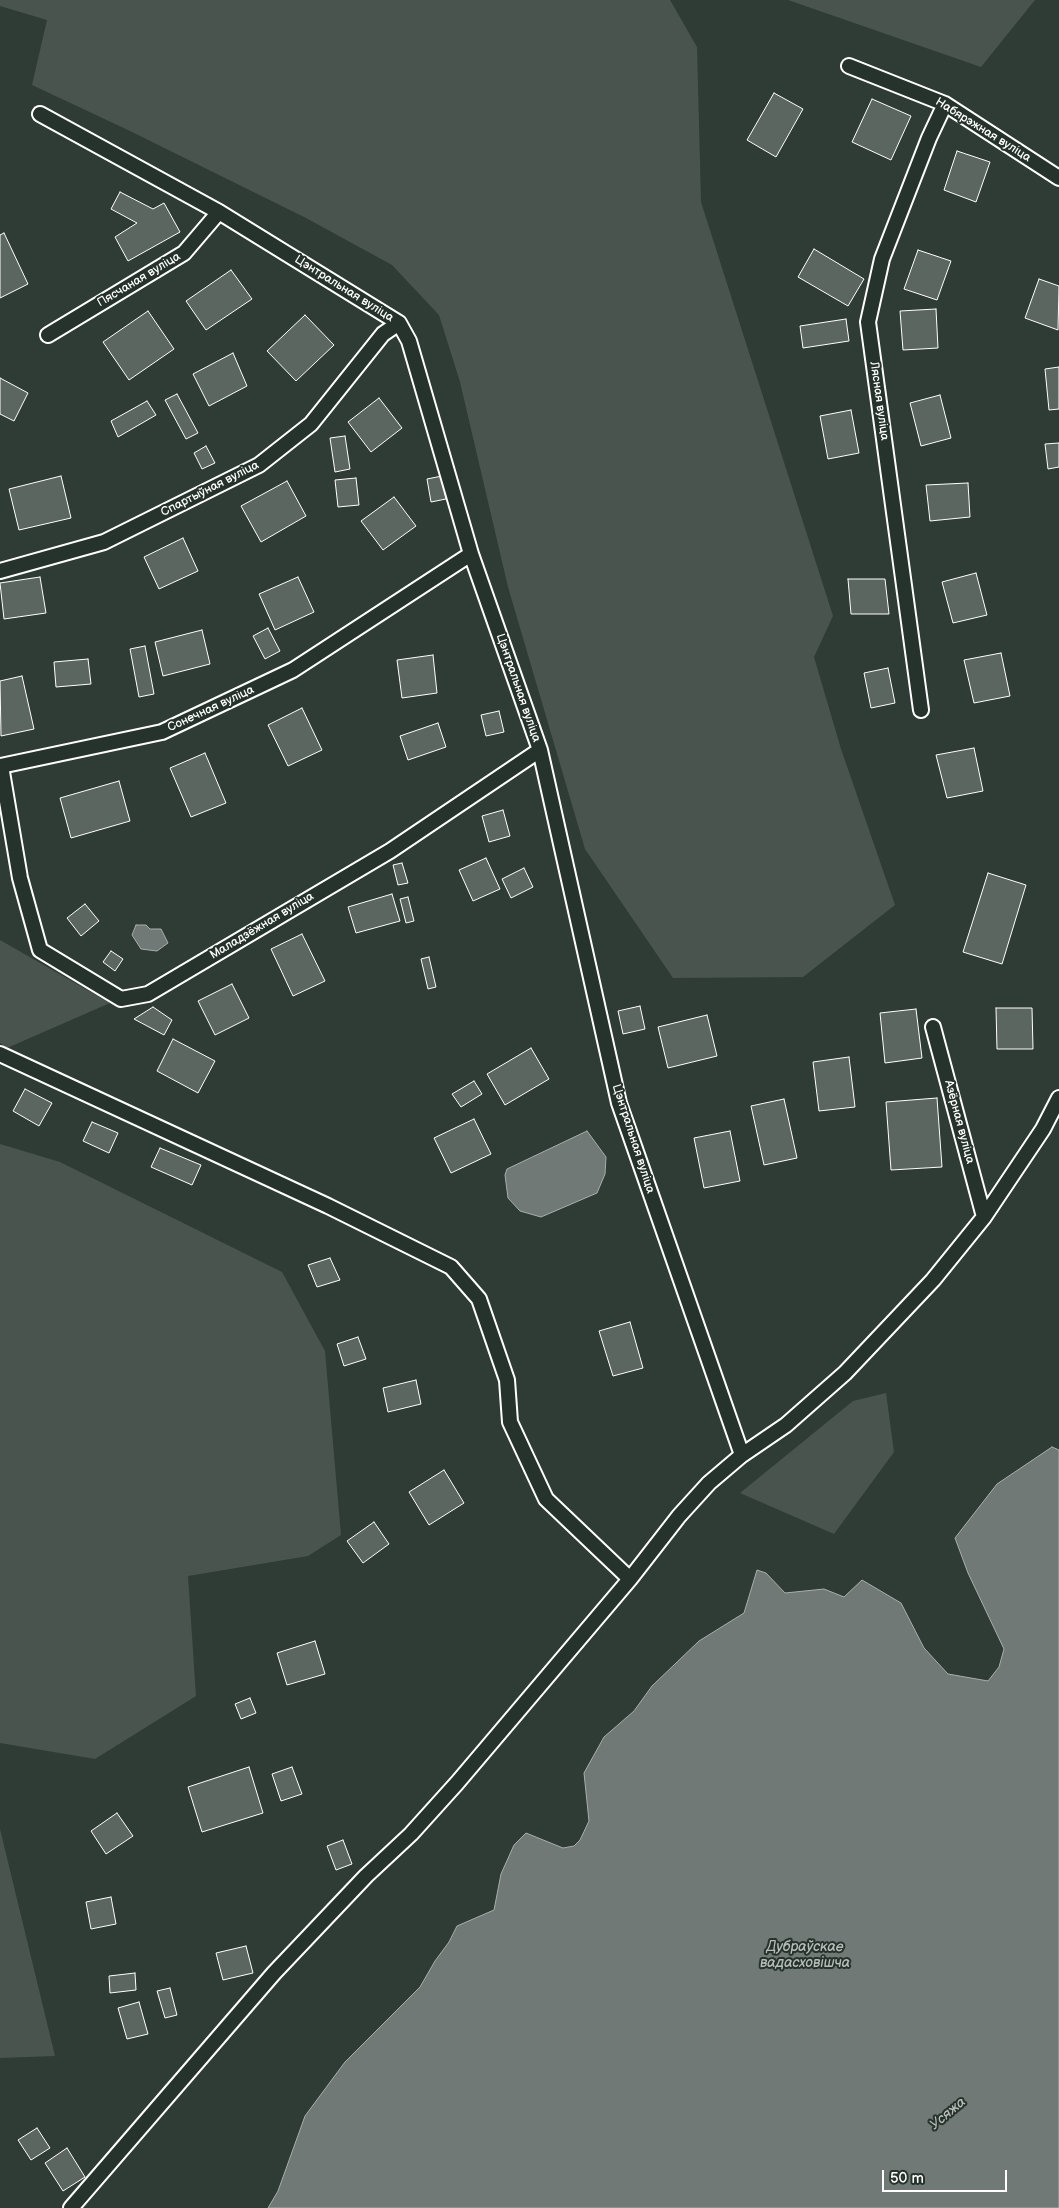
<!DOCTYPE html>
<html>
<head>
<meta charset="utf-8">
<style>
	body { margin:0 }
	#map { position:relative; width:1059px; height:2208px; overflow:hidden; background:#2f3b35; font-family:"Balsamiq Sans",sans-serif }
	canvas { display:block }
	.scale { position:absolute; left:882px; top:2170px; width:125px; height:22px; box-sizing:border-box; border:2px solid #fff; border-top:0; padding-left:6px; font-size:15px; line-height:18px; white-space:nowrap; color:#fff; -webkit-text-stroke:4px #26332d; paint-order:stroke }
</style>
</head>
<body>
<div id="map">
<canvas width="1059" height="2208"></canvas>
<div class="scale">50 m</div>
</div>
<script>
const context = document.querySelector('canvas').getContext('2d');
context.lineJoin = 'round';
function fillPath(path, color) {
  context.fillStyle = color;
  context.fill(path, 'evenodd');
}
function toPath(rows) {
  const path = new Path2D();
  for (const r of rows) {
    path.moveTo(r[0], r[1]);
    for (let i = 2; i < r.length; i += 2) path.lineTo(r[i], r[i + 1]);
  }
  return path;
}
function strokePath(path, color, width, dash) {
  context.strokeStyle = color;
  context.lineWidth = width;
  context.lineCap = dash ? 'butt' : 'round';
  context.setLineDash(dash || []);
  context.stroke(path);
}
function write(font, color, halo, rows, align = 'center') {
  context.font = font + ' "Balsamiq Sans",sans-serif';
  context.lineWidth = 4;
  context.setLineDash([]);
  context.textBaseline = 'middle';
  context.strokeStyle = halo;
  context.fillStyle = color;
  for (const [text, x, y, turn = 0] of rows) {
    context.save();
    context.translate(x, y);
    context.rotate((+turn || 0) * Math.PI / 180);
    context.textAlign = isNaN(turn) ? turn : align;
    if (halo) context.strokeText(text, 0, 0);
    context.fillText(text, 0, 0);
    context.restore();
  }
}
fillPath(toPath([
	[0,0,670,0,697,47,701,202,833,616,814,657,841,749,895,905,803,977,673,978,585,849,508,587,460,382,439,315,392,265,306,218,128,130,32,85,47,20,0,6],
	[788,0,1035,0,981,67],
	[0,940,110,1003,7,1048,0,1043],
	[0,1144,60,1162,282,1272,325,1351,341,1535,308,1556,188,1576,196,1696,95,1759,0,1743],
	[886,1393,894,1452,834,1534,740,1493,853,1401],
	[0,1829,55,2056,0,2058]
]), '#4a544f');
const water = toPath([
	[136,925,146,925,150,929,161,929,168,943,157,951,141,949,132,935,136,925],
	[587,1131,606,1157,605,1174,597,1193,541,1217,520,1211,508,1198,505,1175,507,1169,587,1131],
	[1052,1447,1059,1450,1059,2208,268,2208,278,2191,305,2116,345,2062,420,1987,435,1961,449,1942,457,1926,494,1910,501,1874,514,1845,526,1833,563,1848,574,1846,580,1840,589,1821,584,1773,604,1737,634,1711,652,1686,699,1641,744,1613,757,1570,766,1573,785,1593,824,1589,844,1597,862,1580,901,1603,924,1648,948,1674,988,1681,999,1667,1004,1649,968,1573,955,1538,997,1484,1052,1447]
]);
fillPath(water, '#707975');
strokePath(water, '#a9afac', 1);
const building = toPath([
	[774,93,803,109,776,157,747,140,774,93],
	[872,99,911,116,891,160,852,142,872,99],
	[957,151,990,162,976,202,944,190,957,151],
	[120,192,153,209,164,203,180,232,128,261,115,237,137,223,111,209,120,192],
	[4,233,28,284,0,298,0,235,4,233],
	[814,249,864,279,848,306,798,277,814,249],
	[918,250,951,261,937,300,904,289,918,250],
	[231,270,252,299,206,330,186,301,231,270],
	[1039,279,1059,286,1058,330,1025,318,1039,279],
	[936,309,938,348,903,350,900,311,936,309],
	[148,311,174,349,129,380,103,342,148,311],
	[305,315,334,345,296,381,267,351,305,315],
	[846,319,849,341,803,348,800,326,846,319],
	[233,353,247,386,209,406,193,374,233,353],
	[1059,367,1059,409,1049,410,1045,369,1059,367],
	[0,378,28,393,14,421,0,414,0,378],
	[177,394,198,433,186,439,165,400,177,394],
	[940,395,951,438,921,446,910,403,940,395],
	[379,398,402,428,371,452,348,422,379,398],
	[147,401,156,415,118,437,111,421,147,401],
	[851,410,859,453,828,459,820,416,851,410],
	[345,436,350,469,335,472,330,438,345,436],
	[1059,443,1059,467,1048,469,1045,444,1059,443],
	[206,446,215,463,202,469,194,453,206,446],
	[61,476,71,518,19,530,9,489,61,476],
	[442,476,446,499,431,502,427,479,442,476],
	[356,478,359,505,338,507,335,480,356,478],
	[287,481,306,516,261,542,241,506,287,481],
	[968,483,970,517,930,521,926,485,968,483],
	[394,497,416,526,383,550,361,521,394,497],
	[183,538,198,571,159,589,144,557,183,538],
	[976,573,987,615,953,623,942,582,976,573],
	[40,577,46,613,4,619,0,583,40,577],
	[298,577,314,612,275,630,259,594,298,577],
	[848,579,885,579,889,614,851,614,848,579],
	[268,628,280,651,265,659,253,636,268,628],
	[202,630,210,664,163,676,155,642,202,630],
	[145,646,154,694,139,697,130,649,145,646],
	[1001,653,1010,696,974,703,964,660,1001,653],
	[433,655,437,693,402,698,397,660,433,655],
	[88,659,91,684,56,687,54,662,88,659],
	[888,668,895,703,871,708,864,673,888,668],
	[22,676,34,729,1,736,0,681,22,676],
	[302,708,322,750,288,766,268,725,302,708],
	[499,711,504,732,486,736,481,715,499,711],
	[438,723,446,747,408,760,400,736,438,723],
	[974,748,983,791,947,798,936,755,974,748],
	[205,753,226,803,191,817,170,768,205,753],
	[119,781,130,821,71,838,60,798,119,781],
	[503,810,510,836,489,842,482,816,503,810],
	[486,858,500,889,473,901,459,870,486,858],
	[402,863,408,883,398,885,393,865,402,863],
	[524,868,533,887,511,898,502,879,524,868],
	[988,873,1026,885,1002,964,963,952,988,873],
	[392,894,400,921,356,933,348,907,392,894],
	[408,897,414,921,406,923,400,899,408,897],
	[85,904,99,921,81,936,67,918,85,904],
	[302,934,325,981,293,996,271,949,302,934],
	[111,951,123,959,115,971,103,962,111,951],
	[429,957,436,987,428,989,421,959,429,957],
	[232,984,249,1018,215,1035,198,1001,232,984],
	[640,1006,645,1029,623,1034,618,1011,640,1006],
	[153,1007,172,1020,164,1035,134,1019,153,1007],
	[996,1008,1032,1008,1033,1049,997,1049,996,1008],
	[916,1009,922,1058,885,1063,880,1013,916,1009],
	[707,1015,717,1056,668,1068,658,1027,707,1015],
	[173,1039,215,1061,198,1093,157,1071,173,1039],
	[531,1048,549,1079,505,1105,487,1074,531,1048],
	[849,1057,855,1107,819,1111,813,1062,849,1057],
	[474,1081,482,1094,461,1107,452,1094,474,1081],
	[25,1089,52,1103,39,1126,13,1111,25,1089],
	[937,1098,942,1167,891,1170,886,1102,937,1098],
	[784,1099,797,1158,764,1165,751,1106,784,1099],
	[474,1119,491,1154,451,1173,434,1138,474,1119],
	[92,1122,118,1133,109,1153,83,1141,92,1122],
	[730,1131,740,1181,704,1188,694,1138,730,1131],
	[160,1148,201,1165,192,1185,151,1167,160,1148],
	[330,1258,340,1280,317,1287,308,1265,330,1258],
	[630,1322,643,1368,613,1376,599,1331,630,1322],
	[358,1337,366,1359,344,1366,337,1344,358,1337],
	[416,1380,421,1404,388,1412,383,1388,416,1380],
	[444,1470,464,1503,429,1525,409,1492,444,1470],
	[374,1522,389,1544,363,1563,347,1541,374,1522],
	[315,1641,325,1674,287,1685,277,1653,315,1641],
	[250,1698,256,1713,241,1719,235,1704,250,1698],
	[249,1767,263,1813,202,1832,188,1787,249,1767],
	[292,1767,302,1794,281,1801,272,1774,292,1767],
	[117,1813,133,1836,106,1854,91,1831,117,1813],
	[343,1840,352,1864,336,1870,327,1846,343,1840],
	[111,1897,116,1924,91,1929,86,1902,111,1897],
	[246,1946,253,1973,223,1980,216,1953,246,1946],
	[135,1973,136,1990,110,1993,109,1976,135,1973],
	[170,1988,177,2015,165,2018,157,1991,170,1988],
	[139,2002,148,2034,127,2039,118,2008,139,2002],
	[37,2128,50,2148,31,2160,18,2140,37,2128],
	[67,2148,85,2177,63,2191,45,2163,67,2148]
]);
fillPath(building, '#5b6661');
strokePath(building, '#fff', 1);
const minor = toPath([
	[849,66,945,104,1059,178],
	[40,114,219,212,399,323,409,341,471,554,540,750,619,1103,742,1455],
	[48,335,184,253,219,212],
	[471,554,293,670,162,732,1,766,20,878,40,950,121,999,148,994,390,851,540,750],
	[0,571,104,542,259,465,311,424,383,334,399,323],
	[921,710,868,322,882,259,929,138,945,104],
	[933,1027,984,1217],
	[0,1054,328,1206,451,1267,479,1299,507,1380,510,1422,546,1499,630,1579],
	[71,2208,274,1973,366,1876,411,1834,457,1783,630,1579,679,1516,709,1483,742,1455,786,1425,845,1373,933,1280,984,1217,1043,1129,1059,1098]
]);
strokePath(minor, '#fff', 18);
strokePath(minor, '#26332d', 14);
write('12px', '#fff', '#26332d', [
	["Набярэжная вуліца",983,130,32],
	["Пясчаная вуліца",139,280,-31],
	["Цэнтральная вуліца",344,289,32],
	["Лясная вуліца",879,401,82],
	["Спартыўная вуліца",210,489,-27],
	["Цэнтральная вуліца",518,688,71],
	["Сонечная вуліца",211,709,-25],
	["Маладзёжная вуліца",262,926,-31],
	["Азёрная вуліца",959,1122,75],
	["Цэнтральная вуліца",633,1139,72]
]);
write('italic 14px', '#b8bcba', '#26332d', [
	["Дубраўскае",805,1947],
	["вадасховішча",805,1963],
	["Усяжа",948,2114,-40]
]);
</script>
</body>
</html>
